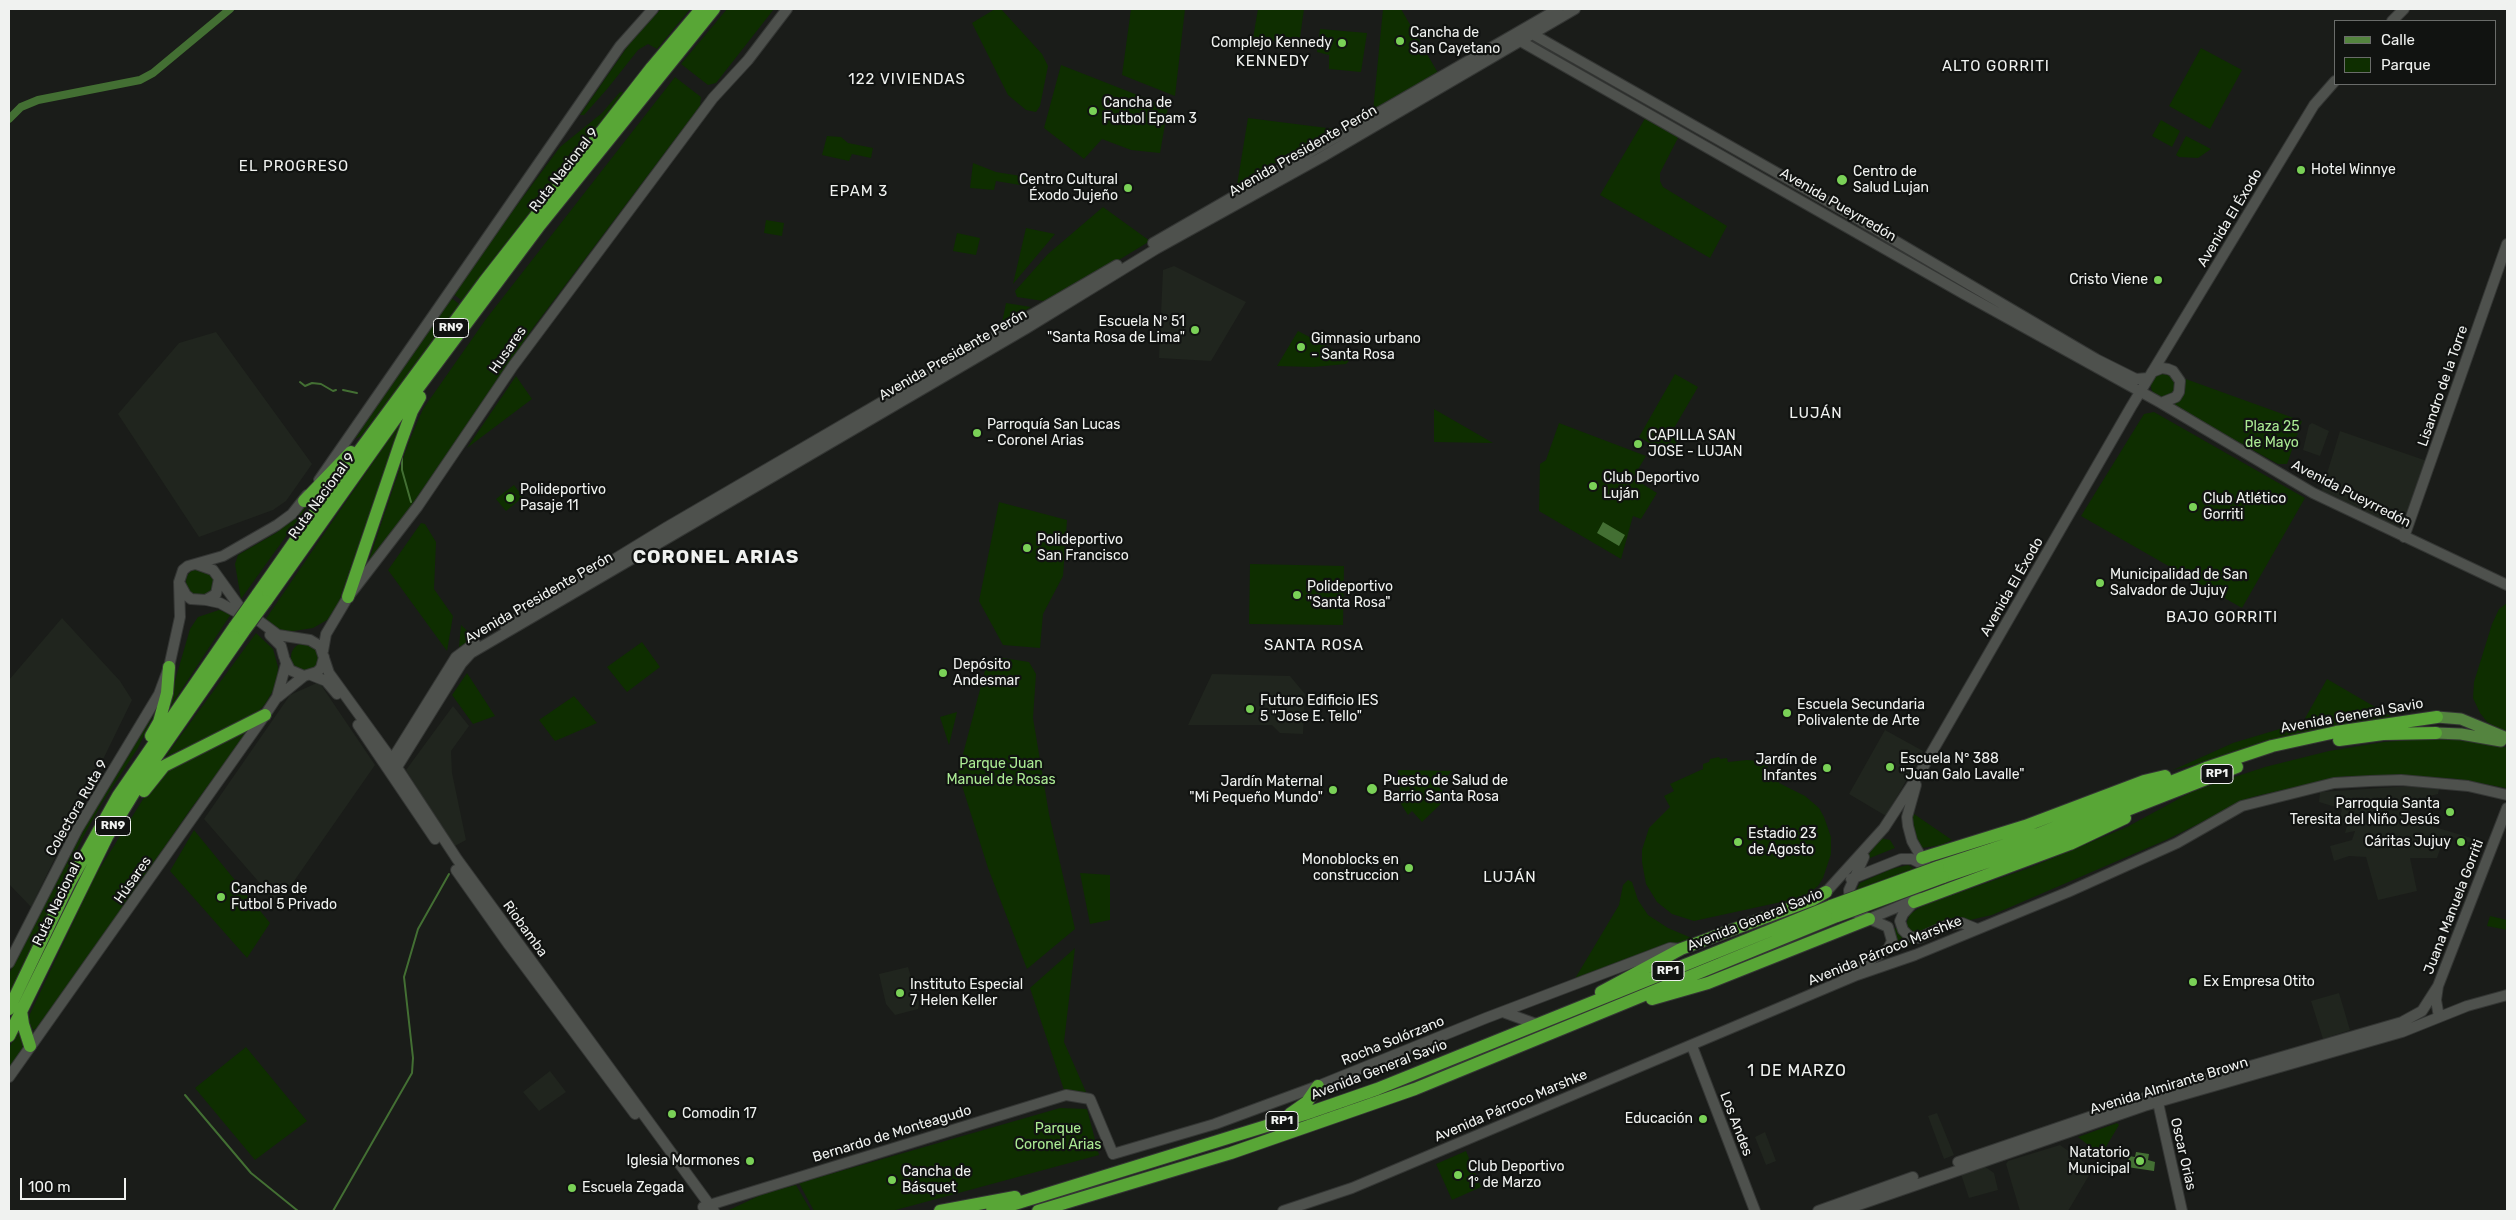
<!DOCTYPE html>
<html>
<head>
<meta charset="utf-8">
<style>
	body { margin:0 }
	#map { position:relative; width:2516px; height:1220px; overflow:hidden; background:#1a1c19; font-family:Rubik,sans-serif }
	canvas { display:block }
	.frame { position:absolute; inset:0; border:10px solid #f0f2f0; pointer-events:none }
	.legend { position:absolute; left:2334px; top:20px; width:162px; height:65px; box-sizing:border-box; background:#111311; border:1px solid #6a6c6a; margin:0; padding:6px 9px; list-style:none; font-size:15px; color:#f0f2f0 }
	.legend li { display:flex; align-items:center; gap:10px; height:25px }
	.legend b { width:25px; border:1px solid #6a6c6a }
	.scale { position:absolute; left:20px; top:1178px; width:106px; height:22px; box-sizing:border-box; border:2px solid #f0f2f0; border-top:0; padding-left:6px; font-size:15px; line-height:18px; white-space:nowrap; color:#f0f2f0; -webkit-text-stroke:4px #111311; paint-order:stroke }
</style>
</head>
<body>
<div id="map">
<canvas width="2516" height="1220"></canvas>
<div class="frame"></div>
<ul class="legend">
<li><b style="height:6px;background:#54843f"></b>Calle</li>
<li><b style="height:14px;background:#0e2e00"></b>Parque</li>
</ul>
<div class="scale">100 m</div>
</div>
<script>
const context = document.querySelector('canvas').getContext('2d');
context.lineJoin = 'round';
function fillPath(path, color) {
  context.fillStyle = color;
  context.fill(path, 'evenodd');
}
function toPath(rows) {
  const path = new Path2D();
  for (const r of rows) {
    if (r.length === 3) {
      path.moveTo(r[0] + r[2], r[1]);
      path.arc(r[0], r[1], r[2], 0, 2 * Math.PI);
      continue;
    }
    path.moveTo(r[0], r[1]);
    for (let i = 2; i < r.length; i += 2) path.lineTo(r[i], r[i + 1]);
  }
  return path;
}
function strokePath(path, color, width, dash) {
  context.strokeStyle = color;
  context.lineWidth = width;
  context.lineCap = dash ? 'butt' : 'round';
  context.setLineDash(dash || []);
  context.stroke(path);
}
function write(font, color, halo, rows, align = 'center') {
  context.font = font + ' Rubik,sans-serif';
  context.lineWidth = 4.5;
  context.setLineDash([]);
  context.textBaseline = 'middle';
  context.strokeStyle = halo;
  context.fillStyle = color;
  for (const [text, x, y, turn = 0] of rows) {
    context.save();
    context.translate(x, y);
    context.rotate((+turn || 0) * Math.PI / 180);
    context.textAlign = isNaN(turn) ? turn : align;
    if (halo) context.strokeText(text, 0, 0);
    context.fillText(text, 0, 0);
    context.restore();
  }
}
fillPath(toPath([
	[1174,266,1246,302,1211,361,1159,358,1163,270],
	[216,332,312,464,286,501,273,510,199,537,118,414,179,343],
	[2312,423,2329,431,2320,456,2303,450,2309,425],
	[2340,431,2427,461,2403,530,2321,493],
	[62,618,120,681,132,700,31,907,9,884,9,680],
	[1212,674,1290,676,1305,694,1303,734,1280,733,1272,725,1188,725],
	[319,682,375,765,278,904,204,819,290,695],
	[453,706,469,726,451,751,452,773,466,840,453,847,406,770],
	[1885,730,1923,751,1886,816,1849,794],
	[2411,786,2439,789,2438,794,2430,796,2425,806,2423,801,2411,800,2405,818,2481,841,2479,845,2445,835,2437,858,2410,858,2417,891,2378,900,2366,857,2349,856,2334,861,2330,846,2352,840,2355,831,2345,833,2348,823,2338,826,2342,809,2319,802,2320,792],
	[908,967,919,1003,918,1009,895,1015,886,1004,879,974],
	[2339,993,2350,1030,2323,1039,2311,1001],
	[550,1071,566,1092,539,1111,523,1092],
	[1937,1113,1954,1155,1944,1159,1928,1116],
	[1765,1132,1776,1161,1766,1165,1755,1137],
	[2060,1145,2091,1167,2091,1172,2068,1211,2020,1211,2006,1164,2008,1161],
	[1984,1166,1994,1173,1998,1190,1969,1198,1961,1174]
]), '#20251e');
fillPath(toPath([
	[661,9,690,9,657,49,648,44,638,50,608,88,584,115,580,115,632,40],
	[727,9,774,9,716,83,708,85,681,64],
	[995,9,1001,9,1042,54,1048,66,1040,106,1036,112,1026,110,1008,95,972,23],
	[1131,9,1185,9,1175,96,1122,75],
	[1258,9,1304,9,1299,45,1253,38],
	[1383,9,1401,9,1438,73,1373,111],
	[1320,29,1367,33,1361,72,1329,69,1329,55,1317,52],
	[2201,48,2242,70,2210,129,2169,106],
	[1061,65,1168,107,1160,153,1131,150,1102,139,1084,159,1044,128],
	[675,77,701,97,700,106,533,328,420,495,368,563,408,444,423,409,486,319],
	[620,92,627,92,464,302,452,293,560,147,602,113],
	[1647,115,1680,134,1660,173,1660,181,1663,187,1727,226,1710,258,1600,195],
	[1248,118,1335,129,1237,185],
	[2161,120,2180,131,2172,147,2152,136],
	[827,136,841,137,848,143,873,148,871,158,852,154,849,161,822,155],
	[2186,136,2211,149,2198,158,2179,157,2176,155],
	[973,163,996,172,1027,177,1026,186,996,181,994,190,970,188],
	[1103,207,1150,241,1050,302,1017,297,1015,291,1048,254],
	[766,220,784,223,782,236,764,233],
	[1026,228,1055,234,1013,284],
	[957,233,980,238,976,255,953,251],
	[450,297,462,306,361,436,355,439],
	[1006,303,1031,307,1002,323],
	[1298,331,1348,357,1349,361,1346,364,1313,367,1277,366],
	[1675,374,1698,387,1673,430,1681,436,1670,455,1639,437],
	[2163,386,12],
	[516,376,532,399,467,448],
	[2183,378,2302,421,2287,464,2278,464,2172,405,2180,399,2184,392],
	[1434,409,1493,443,1434,442],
	[2154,412,2305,498,2242,608,2081,516,2144,414],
	[402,420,337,607,327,620,313,628,287,632,274,627,265,620],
	[1559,423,1646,456,1633,478,1657,493,1641,519,1633,516,1621,559,1539,511,1540,464,1546,460],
	[514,485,523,497,506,511,496,499],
	[312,500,241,599,235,564,238,555,276,533],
	[999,502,1067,520,1063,576,1043,614,1040,648,1003,645,979,601],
	[421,523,425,524,436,542,434,589,453,616,447,651,388,570],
	[1250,564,1344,566,1343,625,1249,624],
	[200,582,14],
	[2507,603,2507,733,2487,722,2480,713,2473,698,2474,682,2492,624,2499,609],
	[219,610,231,614,165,715,190,629,198,617],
	[461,625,475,638,459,647],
	[256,633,273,649,278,667,277,684,265,704,256,714,224,731,165,757],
	[642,642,660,667,627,692,607,667],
	[305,657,14],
	[997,657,1029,662,1036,674,1033,718,1049,814,1075,929,1027,969,988,868,958,773,987,663],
	[467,673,495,716,473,724,452,695],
	[2327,679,2394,718,2173,770,2233,743,2303,722],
	[574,696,597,723,555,741,539,720],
	[155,712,138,748,102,803,82,839,9,998,9,974,91,816],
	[957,712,949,745,940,717],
	[251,728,190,810,41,1026,33,1030,28,1021,30,1014,95,876,155,780,161,774],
	[2440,738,2481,740,2507,748,2506,788,2458,779,2413,776,2347,776,2313,783,2252,797,2166,840,1992,915,1970,920,1957,919,1917,934,1910,933,1906,924,1910,914,1924,905,2029,868,2127,827,2195,790,2265,767,2329,751,2384,742],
	[1719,757,1720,759,1727,758,1728,762,1747,760,1769,762,1767,770,1781,772,1779,783,1805,796,1819,808,1824,817,1831,837,1831,854,1823,878,1818,886,1804,897,1694,921,1672,914,1657,902,1646,884,1642,862,1642,850,1649,828,1670,807,1664,796,1674,791,1670,784,1703,769,1703,764,1709,762,1710,759],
	[1398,770,1452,771,1438,786,1448,797,1422,822,1412,811,1408,815,1401,804],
	[1912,814,1914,814,1952,840,1942,845,1922,848,1918,842,1910,817],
	[194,830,270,923,247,958,170,871],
	[1880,838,1890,840,1895,848,1865,860],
	[1908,865,1920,872,1918,892,1878,910,1865,909,1854,894,1860,883,1891,869],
	[1080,873,1110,875,1110,920,1090,924],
	[1628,880,1632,882,1638,900,1648,915,1668,928,1694,939,1664,946,1573,982,1619,905,1623,885],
	[2490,916,2507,920,2507,930,2487,926],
	[1894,928,1896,928,1904,939,1916,942,1888,954,1896,939],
	[1075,948,1064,1042,1086,1092,1065,1093,1030,988],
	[19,1028,23,1047,9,1069,9,1049],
	[246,1047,307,1121,255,1160,195,1088],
	[1060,1108,1087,1109,1099,1155,892,1211,814,1211,799,1183],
	[2117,1123,2119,1125,2101,1155,2078,1137],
	[1466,1151,1481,1187,1452,1200,1436,1164],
	[796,1185,811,1211,727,1211,765,1193]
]), '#0e2e00');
fillPath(toPath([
	[1603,522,1625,535,1619,546,1597,533],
	[2136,1152,2149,1154,2148,1160,2155,1162,2154,1171,2127,1167,2129,1156,2135,1157]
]), '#436f33');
strokePath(toPath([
	[300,382,305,386,312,383,321,384,333,391,336,390],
	[343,390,357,393],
	[402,456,402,470,411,502],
	[185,1095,251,1173,298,1211],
	[333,1211,412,1073,413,1058,404,977,418,929,449,874]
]), '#436f33', 2);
strokePath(toPath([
	[9,119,21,107,38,100,140,80,153,73,230,9]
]), '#436f33', 8);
const secondary = toPath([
	[2392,21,2404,9],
	[1527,31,1846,212,2096,359,2136,379,2148,378],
	[1515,38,1964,294,2161,403,2313,493,2507,585],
	[1153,243,1558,9],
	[2152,372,2162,368,2168,369,2173,371,2180,381,2179,392,2176,397,2161,403],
	[319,480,620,46,653,9],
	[2404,537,2507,244],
	[196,564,213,570,239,606,278,635,310,640,320,646,329,673,392,760,457,859,714,1211],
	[179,582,186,595,191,599,206,600,216,594,219,579],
	[206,600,220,603,242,615],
	[505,626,667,527,1117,265],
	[270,635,281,646,284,657],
	[323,651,326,634,348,597,418,506,513,366,713,98,748,60,787,9],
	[285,660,290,670,304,676,317,672,321,668,324,657],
	[311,675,326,681,337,694],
	[278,697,304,676],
	[358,725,435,839],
	[387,768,456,657,475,643],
	[392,775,461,664,471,653,1027,328,1156,249,1322,157,1575,9],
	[1916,785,1907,817,1908,826,1912,841,1932,876],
	[456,870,509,945,635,1114],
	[1851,879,1901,859,1912,859,1926,866],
	[1826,892,1884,828,1921,771,2131,407,2314,105,2335,81],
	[1912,904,1903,914,1900,921,1903,930,1910,937,1919,938,1948,925,1962,923,1977,929],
	[1869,919,1919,898],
	[9,963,77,830,159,694,169,667,180,617,179,582,183,570,188,566,223,556,277,525,292,514,307,495],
	[1844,977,1888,949,1892,941,1888,927,1854,912,1850,904,1849,890,1864,857],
	[1503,1012,1536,1024],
	[2439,1017,2436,1000,2438,986,2507,808],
	[1692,1046,1755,1211],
	[9,1077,265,715,277,697,286,664],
	[2157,1098,2182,1211],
	[1958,1162,2171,1089,2402,1022,2422,1011,2438,986],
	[703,1207,1066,1095,1090,1099,1113,1154,1215,1124,1318,1086,1486,1018,1670,948,1680,949],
	[1283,1211,1352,1188,1857,975,1915,955,2068,892,2177,843,2242,806,2334,783,2370,781,2401,780,2468,786,2507,795],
	[1818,1211,1913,1177],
	[1841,1211,2144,1106,2402,1032,2467,1006,2507,995]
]);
const primary = toPath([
	[2437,717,2461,719,2507,738],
	[2436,733,2461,734,2501,741]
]);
const highway = toPath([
	[304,501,351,452],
	[257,595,337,481,484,282,652,67,701,9],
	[348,597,400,444,412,411,420,397],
	[266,601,398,415,540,225,714,9],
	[151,736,159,722,167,693,169,667],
	[2339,740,2383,734,2436,733],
	[144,791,164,766,265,715],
	[1922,858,2025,826,2144,781,2165,776],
	[1938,867,2038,834,2206,768,2272,746,2336,732,2437,717],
	[1943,877,2043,843,2237,767],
	[1914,902,2070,844,2125,818],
	[1601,992,1681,949,1812,900,1826,892],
	[1652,999,1708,983,1869,919],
	[9,1009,70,882,118,796,235,626],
	[21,1011,23,1024,30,1046],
	[9,1036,107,837,152,763,244,631],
	[1290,1114,1307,1102,1318,1086],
	[940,1211,1015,1197],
	[992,1211,1305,1114,1377,1089,1831,906],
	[1038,1211,1231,1153,1415,1089,1837,916]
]);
strokePath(secondary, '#343634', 12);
strokePath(primary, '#343634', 13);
strokePath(highway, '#343634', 14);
strokePath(secondary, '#4e514d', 10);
strokePath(primary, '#54843f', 11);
strokePath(highway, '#58a636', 12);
const highwayBridge = toPath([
	[235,626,257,595],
	[244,631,266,601],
	[1831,906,1938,867],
	[1837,916,1943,877]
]);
strokePath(highwayBridge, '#343634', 14, []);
strokePath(highwayBridge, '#58a636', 12);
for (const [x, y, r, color] of [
	[1400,41,5,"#7ad157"],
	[1342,43,5,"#7ad157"],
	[1093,111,5,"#7ad157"],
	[2301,170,5,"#7ad157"],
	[1842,180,6,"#7ad157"],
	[1128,188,5,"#7ad157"],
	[2158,280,5,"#7ad157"],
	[1195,330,5,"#7ad157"],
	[1301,347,5,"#7ad157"],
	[977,433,5,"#7ad157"],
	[1638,444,5,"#7ad157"],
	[1593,486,5,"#7ad157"],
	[510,498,5,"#7ad157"],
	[2193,507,5,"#7ad157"],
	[1027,548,5,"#7ad157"],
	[2100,583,5,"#7ad157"],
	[1297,595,5,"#7ad157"],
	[943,673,5,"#7ad157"],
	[1250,709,5,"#7ad157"],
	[1787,713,5,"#7ad157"],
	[1890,767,5,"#7ad157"],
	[1827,768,5,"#7ad157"],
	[1372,789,6,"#7ad157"],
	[1333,790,5,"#7ad157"],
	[2450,812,5,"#7ad157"],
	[1738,842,5,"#7ad157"],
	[2461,842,5,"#7ad157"],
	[1409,868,5,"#7ad157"],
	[221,897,5,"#7ad157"],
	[2193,982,5,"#7ad157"],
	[900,993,5,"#7ad157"],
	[672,1114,5,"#7ad157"],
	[1703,1119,5,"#7ad157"],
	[750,1161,5,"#7ad157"],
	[2140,1161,5,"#7ad157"],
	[1458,1175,5,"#7ad157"],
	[892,1180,5,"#7ad157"],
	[572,1188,5,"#7ad157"]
]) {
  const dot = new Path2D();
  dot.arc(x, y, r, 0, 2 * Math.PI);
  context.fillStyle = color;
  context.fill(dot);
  strokePath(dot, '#111311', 2);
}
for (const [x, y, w] of [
	[451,328,35],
	[2217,774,32],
	[113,826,35],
	[1668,971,32],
	[1282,1121,32]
]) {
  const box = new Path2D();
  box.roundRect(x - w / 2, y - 9.5, w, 19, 4);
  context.fillStyle = '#111311';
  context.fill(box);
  strokePath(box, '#f0f2f0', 1);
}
write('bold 12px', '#f0f2f0', null, [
	["RN9",451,328],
	["RP1",2217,774],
	["RN9",113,826],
	["RP1",1668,971],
	["RP1",1282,1121]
]);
write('14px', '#f0f2f0', '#111311', [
	["Cancha de",1410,33],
	["San Cayetano",1410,49],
	["Complejo Kennedy",1332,43,"right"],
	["Cancha de",1103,103],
	["Futbol Epam 3",1103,119],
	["Hotel Winnye",2311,170],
	["Centro de",1853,172],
	["Salud Lujan",1853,188],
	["Centro Cultural",1118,180,"right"],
	["Éxodo Jujeño",1118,196,"right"],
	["Cristo Viene",2148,280,"right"],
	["Escuela Nº 51",1185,322,"right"],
	["\"Santa Rosa de Lima\"",1185,338,"right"],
	["Gimnasio urbano",1311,339],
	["- Santa Rosa",1311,355],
	["Parroquía San Lucas",987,425],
	["- Coronel Arias",987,441],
	["CAPILLA SAN",1648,436],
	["JOSE - LUJAN",1648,452],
	["Club Deportivo",1603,478],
	["Luján",1603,494],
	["Polideportivo",520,490],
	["Pasaje 11",520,506],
	["Club Atlético",2203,499],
	["Gorriti",2203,515],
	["Polideportivo",1037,540],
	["San Francisco",1037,556],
	["Municipalidad de San",2110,575],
	["Salvador de Jujuy",2110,591],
	["Polideportivo",1307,587],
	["\"Santa Rosa\"",1307,603],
	["Depósito",953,665],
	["Andesmar",953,681],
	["Futuro Edificio IES",1260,701],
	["5 \"Jose E. Tello\"",1260,717],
	["Escuela Secundaria",1797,705],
	["Polivalente de Arte",1797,721],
	["Escuela N° 388",1900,759],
	["\"Juan Galo Lavalle\"",1900,775],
	["Jardín de",1817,760,"right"],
	["Infantes",1817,776,"right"],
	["Puesto de Salud de",1383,781],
	["Barrio Santa Rosa",1383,797],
	["Jardín Maternal",1323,782,"right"],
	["\"Mi Pequeño Mundo\"",1323,798,"right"],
	["Parroquia Santa",2440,804,"right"],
	["Teresita del Niño Jesús",2440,820,"right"],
	["Estadio 23",1748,834],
	["de Agosto",1748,850],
	["Cáritas Jujuy",2451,842,"right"],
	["Monoblocks en",1399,860,"right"],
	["construccion",1399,876,"right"],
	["Canchas de",231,889],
	["Futbol 5 Privado",231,905],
	["Ex Empresa Otito",2203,982],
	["Instituto Especial",910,985],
	["7 Helen Keller",910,1001],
	["Comodin 17",682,1114],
	["Educación",1693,1119,"right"],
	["Natatorio",2130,1153,"right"],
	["Municipal",2130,1169,"right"],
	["Iglesia Mormones",740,1161,"right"],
	["Club Deportivo",1468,1167],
	["1º de Marzo",1468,1183],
	["Cancha de",902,1172],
	["Básquet",902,1188],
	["Escuela Zegada",582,1188]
], 'left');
write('14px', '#f0f2f0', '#111311', [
	["Avenida Presidente Perón",1303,151,-30],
	["Ruta Nacional 9",564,170,-52],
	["Avenida Pueyrredón",1838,205,30],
	["Avenida El Éxodo",2230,218,-59],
	["Husares",508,350,-55],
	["Avenida Presidente Perón",953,355,-30],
	["Lisandro de la Torre",2443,386,-71],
	["Avenida Pueyrredón",2351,494,27],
	["Ruta Nacional 9",322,496,-54],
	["Avenida El Éxodo",2012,587,-60],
	["Avenida Presidente Perón",539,598,-30],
	["Avenida General Savio",2352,716,-10],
	["Colectora Ruta 9",77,808,-60],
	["Húsares",133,880,-55],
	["Ruta Nacional 9",59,899,-64],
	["Juana Manuela Gorriti",2454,907,-69],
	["Avenida General Savio",1755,920,-22],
	["Riobamba",525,929,54],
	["Avenida Párroco Marshke",1885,951,-22],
	["Rocha Solórzano",1393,1041,-22],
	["Avenida General Savio",1379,1070,-21],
	["Avenida Almirante Brown",2169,1086,-17],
	["Avenida Párroco Marshke",1511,1106,-23],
	["Los Andes",1736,1124,69],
	["Bernardo de Monteagudo",892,1134,-17],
	["Oscar Orias",2183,1154,77]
]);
write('14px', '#abeb94', '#111311', [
	["Plaza 25",2272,427],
	["de Mayo",2272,443],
	["Parque Juan",1001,764],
	["Manuel de Rosas",1001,780],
	["Parque",1058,1129],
	["Coronel Arias",1058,1145]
]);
context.letterSpacing = '1px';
write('15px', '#f0f2f0', '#111311', [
	["KENNEDY",1273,62],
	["ALTO GORRITI",1996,67],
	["122 VIVIENDAS",907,80],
	["EL PROGRESO",294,167],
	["EPAM 3",859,192],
	["LUJÁN",1816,414],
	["BAJO GORRITI",2222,618],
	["SANTA ROSA",1314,646],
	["LUJÁN",1510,878]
]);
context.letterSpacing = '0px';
context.letterSpacing = '1px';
write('16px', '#f0f2f0', '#111311', [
	["1 DE MARZO",1797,1071]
]);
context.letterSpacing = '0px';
context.letterSpacing = '1px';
write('bold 19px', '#f0f2f0', '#111311', [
	["CORONEL ARIAS",716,558]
]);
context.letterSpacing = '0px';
</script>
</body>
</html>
